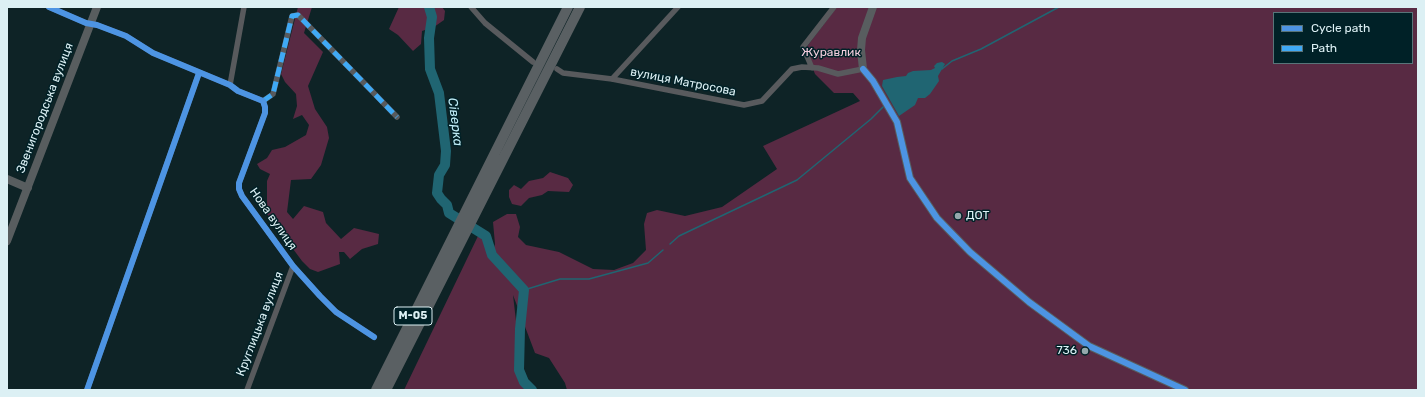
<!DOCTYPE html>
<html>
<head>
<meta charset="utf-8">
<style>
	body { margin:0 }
	#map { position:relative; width:1425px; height:397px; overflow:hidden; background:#0e2326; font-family:Rubik,sans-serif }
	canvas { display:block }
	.frame { position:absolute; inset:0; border:8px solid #dcf0f4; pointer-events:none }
	.legend { position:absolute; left:1273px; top:12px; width:140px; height:52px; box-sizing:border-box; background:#002127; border:1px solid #587479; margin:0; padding:5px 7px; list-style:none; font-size:12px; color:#dcf0f4 }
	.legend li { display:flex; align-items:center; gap:8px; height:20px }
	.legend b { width:20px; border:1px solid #587479 }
</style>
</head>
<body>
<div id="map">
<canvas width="1425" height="397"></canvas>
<div class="frame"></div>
<ul class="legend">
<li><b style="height:5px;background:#4d94e3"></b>Cycle path</li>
<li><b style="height:5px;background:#3fa9f5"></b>Path</li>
</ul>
</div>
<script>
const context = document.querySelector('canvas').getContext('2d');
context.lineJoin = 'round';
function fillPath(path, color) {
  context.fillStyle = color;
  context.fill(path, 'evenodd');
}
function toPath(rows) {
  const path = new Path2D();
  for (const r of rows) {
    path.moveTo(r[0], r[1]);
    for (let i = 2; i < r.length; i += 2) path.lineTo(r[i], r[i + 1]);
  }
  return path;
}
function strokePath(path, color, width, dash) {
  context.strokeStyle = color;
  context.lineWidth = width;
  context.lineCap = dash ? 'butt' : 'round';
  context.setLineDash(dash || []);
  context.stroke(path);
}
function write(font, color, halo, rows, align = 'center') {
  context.font = font + ' Rubik,sans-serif';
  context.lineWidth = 3;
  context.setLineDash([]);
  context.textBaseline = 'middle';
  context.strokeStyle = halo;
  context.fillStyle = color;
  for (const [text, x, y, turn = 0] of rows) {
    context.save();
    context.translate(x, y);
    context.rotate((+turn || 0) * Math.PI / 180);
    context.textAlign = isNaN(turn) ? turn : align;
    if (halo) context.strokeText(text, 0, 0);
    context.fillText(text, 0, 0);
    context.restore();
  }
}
fillPath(toPath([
	[298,7,312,7,304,33,323,52,308,86,315,109,327,127,329,138,321,165,311,179,291,180,287,212,293,219,304,206,323,212,326,223,341,239,354,228,379,234,378,244,362,249,350,259,344,252,339,252,340,264,318,272,310,269,302,261,267,214,267,181,270,174,260,169,257,164,267,158,272,150,285,147,306,135,309,125,302,115,293,119,297,106,296,94,285,82,281,74],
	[399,7,442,7,445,11,444,20,434,27,422,31,421,44,413,51,398,35,389,29],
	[837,7,1418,7,1418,390,567,390,565,383,549,358,535,353,513,295,516,321,516,366,521,382,528,390,404,390,478,236,486,236,493,252,495,244,493,222,507,214,516,214,520,227,518,237,526,245,559,252,593,269,614,270,633,263,646,250,644,224,647,213,657,210,685,216,722,207,777,169,763,146,860,101,853,93,834,93,815,74,805,49],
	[1274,13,1412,13,1412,63,1274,63],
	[550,172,568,178,573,185,569,192,548,191,542,195,529,198,521,206,512,204,509,197,509,190,514,185,521,189,529,181,543,178]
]), '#582a43');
fillPath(toPath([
	[942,62,945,64,938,76,939,81,930,94,925,98,918,98,915,105,899,116,882,86,883,80,897,77,906,76,908,73,913,71,931,70,935,68,934,66,937,63]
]), '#206572');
strokePath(toPath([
	[942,69,952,61,981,49,1059,7],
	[670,244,679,236,797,180,871,119,883,107],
	[524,290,560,279,589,279,648,263,663,250]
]), '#206572', 1.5);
strokePath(toPath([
	[429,7,432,17,429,38,430,69,439,93,446,151,445,165,439,175,437,193,441,199,447,205,449,213,486,236,492,255,524,290,520,329,519,370,524,382,532,390]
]), '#206572', 10);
strokePath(toPath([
	[49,7,86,23,97,25,126,36,153,53,230,85,238,91,263,101,265,107,265,113,239,183,239,189,242,196,293,266,320,296,336,312,374,337],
	[471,7,485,23,533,62],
	[812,68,803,47,834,7],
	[557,69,563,73,612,79,744,105,762,101,792,69,802,67,818,68,838,74,863,69],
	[612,79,678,7],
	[230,85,244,7],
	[263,101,273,94,292,16,298,15,397,117],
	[87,390,199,73],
	[247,390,293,266]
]), '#585a5d', 5.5);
strokePath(toPath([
	[873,7,862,38,861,50,863,69,873,81,897,122,910,178,937,218,970,252,1029,302,1089,346,1185,390],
	[7,179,28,188],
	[7,241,97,7]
]), '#585d5f', 8);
strokePath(toPath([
	[376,390,568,7],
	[386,390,580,7]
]), '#5a6063', 10);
strokePath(toPath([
	[263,101,273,94,292,16,298,15,397,117]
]), '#3fa9f5', 5, [10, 5]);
strokePath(toPath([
	[49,7,86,23,97,25,126,36,153,53,230,85,238,91,263,101,265,107,265,113,239,183,239,189,242,196,293,266,320,296,336,312,374,337],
	[863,69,873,81,897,122,910,178,937,218,970,252,1029,302,1089,346,1185,390],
	[87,390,199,73]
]), '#4d94e3', 6);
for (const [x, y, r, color] of [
	[958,216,4,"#94a8ac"],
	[1085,351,4,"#94a8ac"]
]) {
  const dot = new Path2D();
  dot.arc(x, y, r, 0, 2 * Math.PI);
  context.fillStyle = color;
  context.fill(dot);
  strokePath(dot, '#002127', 1.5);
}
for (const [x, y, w] of [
	[413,316,38]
]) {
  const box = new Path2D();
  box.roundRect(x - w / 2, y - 9, w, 18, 3);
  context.fillStyle = '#002127';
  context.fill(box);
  strokePath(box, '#dcf0f4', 1);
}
write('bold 11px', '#dcf0f4', null, [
	["М-05",413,316]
]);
write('12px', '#f4cddd', '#002127', [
	["Журавлик",831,53]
]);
write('12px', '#dcf0f4', '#002127', [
	["вулиця Матросова",683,82,11],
	["Звенигородська вулиця",45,108,-69],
	["Нова вулиця",273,219,55],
	["Круглицька вулиця",260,324,-69]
]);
write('12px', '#dcf0f4', '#002127', [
	["ДОТ",966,216],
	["736",1077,351,"right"]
], 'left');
write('italic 13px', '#c0edf7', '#002127', [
	["Сіверка",455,122,83]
]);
</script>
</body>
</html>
